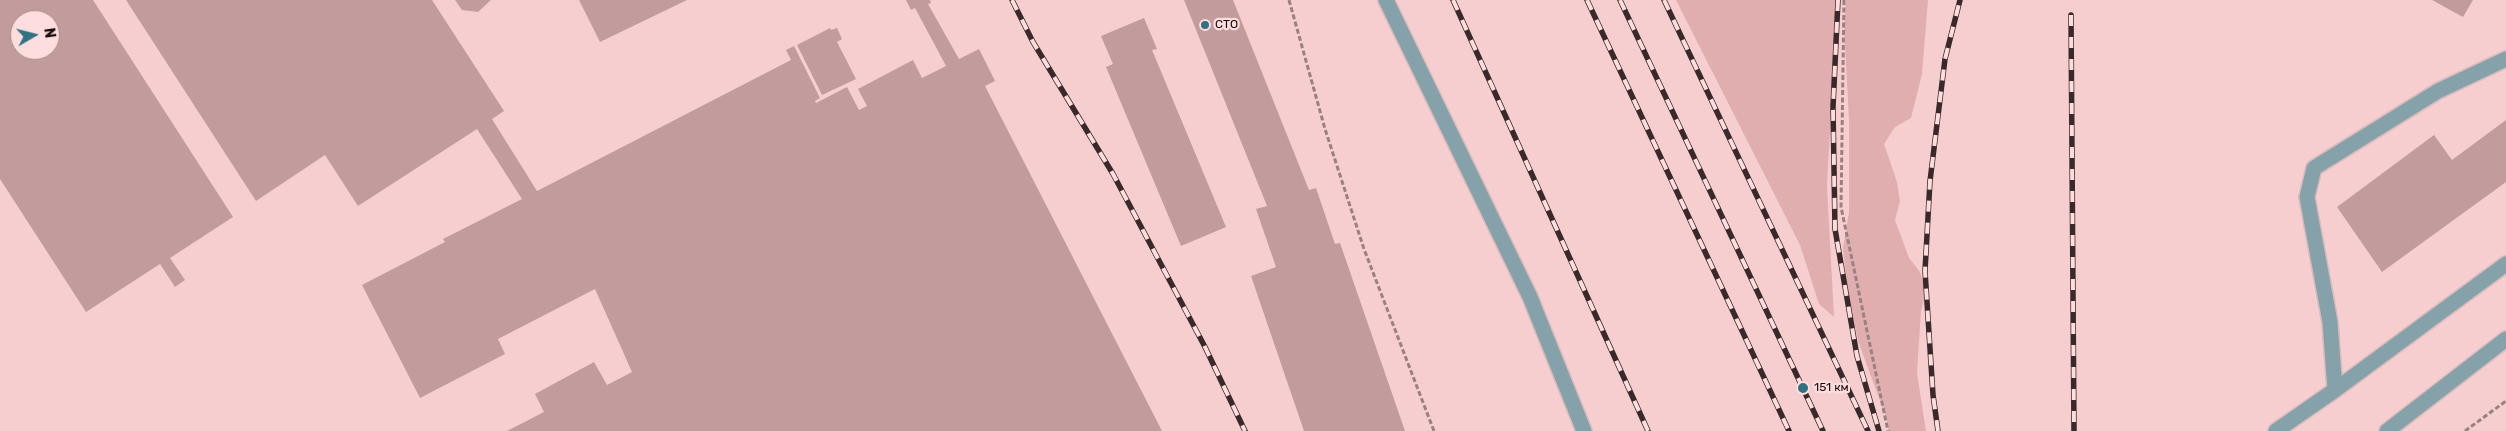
<!DOCTYPE html>
<html>
<head>
<meta charset="utf-8">
<style>
	body { margin:0 }
	#map { position:relative; width:2506px; height:431px; overflow:hidden; background:#feddde; font-family:Rubik,sans-serif }
	canvas { display:block }
	.north { position:absolute; left:10px; top:10px; width:50px; height:50px; box-sizing:border-box; background:#feddde; border:1px solid #a2898a; border-radius:50%; rotate:82deg; font-size:14px; font-weight:700; line-height:20px; text-align:center; color:#180b0c }
	.north::after { content:''; display:block; margin:auto; width:18px; height:22px; background:#2f7383; clip-path:polygon(50% 0,100% 100%,50% 72%,0 100%) }
</style>
</head>
<body>
<div id="map">
<canvas width="2506" height="431"></canvas>
<div class="north">N</div>
</div>
<script>
const context = document.querySelector('canvas').getContext('2d');
context.lineJoin = 'round';
function fillPath(path, color) {
  context.fillStyle = color;
  context.fill(path, 'evenodd');
}
function toPath(rows) {
  const path = new Path2D();
  for (const r of rows) {
    path.moveTo(r[0], r[1]);
    for (let i = 2; i < r.length; i += 2) path.lineTo(r[i], r[i + 1]);
  }
  return path;
}
function strokePath(path, color, width, dash) {
  context.strokeStyle = color;
  context.lineWidth = width;
  context.lineCap = dash ? 'butt' : 'round';
  context.setLineDash(dash || []);
  context.stroke(path);
}
function write(font, color, halo, rows, align = 'center') {
  context.font = font + ' Rubik,sans-serif';
  context.lineWidth = 4.5;
  context.setLineDash([]);
  context.textBaseline = 'middle';
  context.strokeStyle = halo;
  context.fillStyle = color;
  for (const [text, x, y, turn = 0] of rows) {
    context.save();
    context.translate(x, y);
    context.rotate((+turn || 0) * Math.PI / 180);
    context.textAlign = isNaN(turn) ? turn : align;
    if (halo) context.strokeText(text, 0, 0);
    context.fillText(text, 0, 0);
    context.restore();
  }
}
fillPath(toPath([
	[0,0,2506,0,2506,431,0,431],
	[20,20,50,20,50,50,20,50]
]), '#f6ced0');
fillPath(toPath([
	[1676,0,1837,0,1827,186,1834,317,1819,304,1800,245],
	[1846,0,1928,0,1922,74,1911,118,1895,127,1884,144,1897,182,1900,201,1895,220,1909,258,1920,272,1926,291,1921,311,1917,373,1926,431,1889,431,1886,417,1858,341,1847,285,1843,248,1849,212,1849,120,1844,26]
]), '#e1aeb0');
fillPath(toPath([
	[0,0,93,0,233,217,170,258,185,280,175,287,160,264,86,312,0,179],
	[20,20,50,20,50,50,20,50],
	[126,0,432,0,504,111,492,119,537,191,791,60,786,50,794,46,820,98,815,101,816,103,847,87,859,110,867,106,858,89,913,60,922,78,946,66,915,8,911,10,906,0,930,0,931,3,928,4,959,59,979,49,995,81,985,86,1162,431,507,431,544,412,535,394,594,362,607,385,632,372,595,289,498,339,505,354,420,398,362,285,445,242,443,239,522,199,477,129,358,206,325,155,256,201],
	[455,0,491,0,478,12,462,10],
	[579,0,687,0,600,42],
	[1184,0,1233,0,1309,190,1316,188,1335,244,1340,243,1405,431,1304,431,1251,276,1276,267,1256,209,1267,206],
	[2432,0,2473,0,2463,17],
	[1144,18,1157,49,1152,50,1226,227,1181,246,1106,67,1113,64,1101,36],
	[830,28,831,30,837,28,842,39,837,42,856,79,822,95,797,45],
	[2506,120,2506,182,2382,272,2337,207,2434,135,2452,160]
]), '#c29c9d');
const minor = toPath([
	[1386,0,1530,297,1584,431],
	[2335,390,2506,264],
	[2276,431,2335,390,2330,322,2307,197,2314,168,2438,91,2506,59],
	[2387,431,2506,339]
]);
strokePath(minor, '#d9bbbc', 18);
strokePath(toPath([
	[1289,0,1325,129,1364,249,1434,431],
	[1844,0,1841,207,1888,431],
	[2465,431,2506,401]
]), '#998182', 3, [5, 2.5]);
strokePath(minor, '#85a2aa', 15);
const rail = toPath([
	[1012,0,1033,42,1113,174,1205,347,1245,431],
	[1453,0,1648,431],
	[1587,0,1789,431],
	[1620,0,1823,431],
	[1664,0,1868,431],
	[1838,0,1833,107,1835,229,1857,356,1879,431],
	[2071,15,2074,431],
	[1938,431,1933,395,1925,271,1930,181,1945,59,1960,0]
]);
strokePath(rail, '#39292a', 5.5);
strokePath(rail, '#feddde', 4, [11]);
for (const [x, y, r, color] of [
	[1205,25,5,"#2f7383"],
	[1803,388,6,"#2f7383"]
]) {
  const dot = new Path2D();
  dot.arc(x, y, r, 0, 2 * Math.PI);
  context.fillStyle = color;
  context.fill(dot);
  strokePath(dot, '#feddde', 2);
}
write('12px', '#180b0c', '#feddde', [
	["СТО",1215,25],
	["151 км",1814,388]
], 'left');
</script>
</body>
</html>
